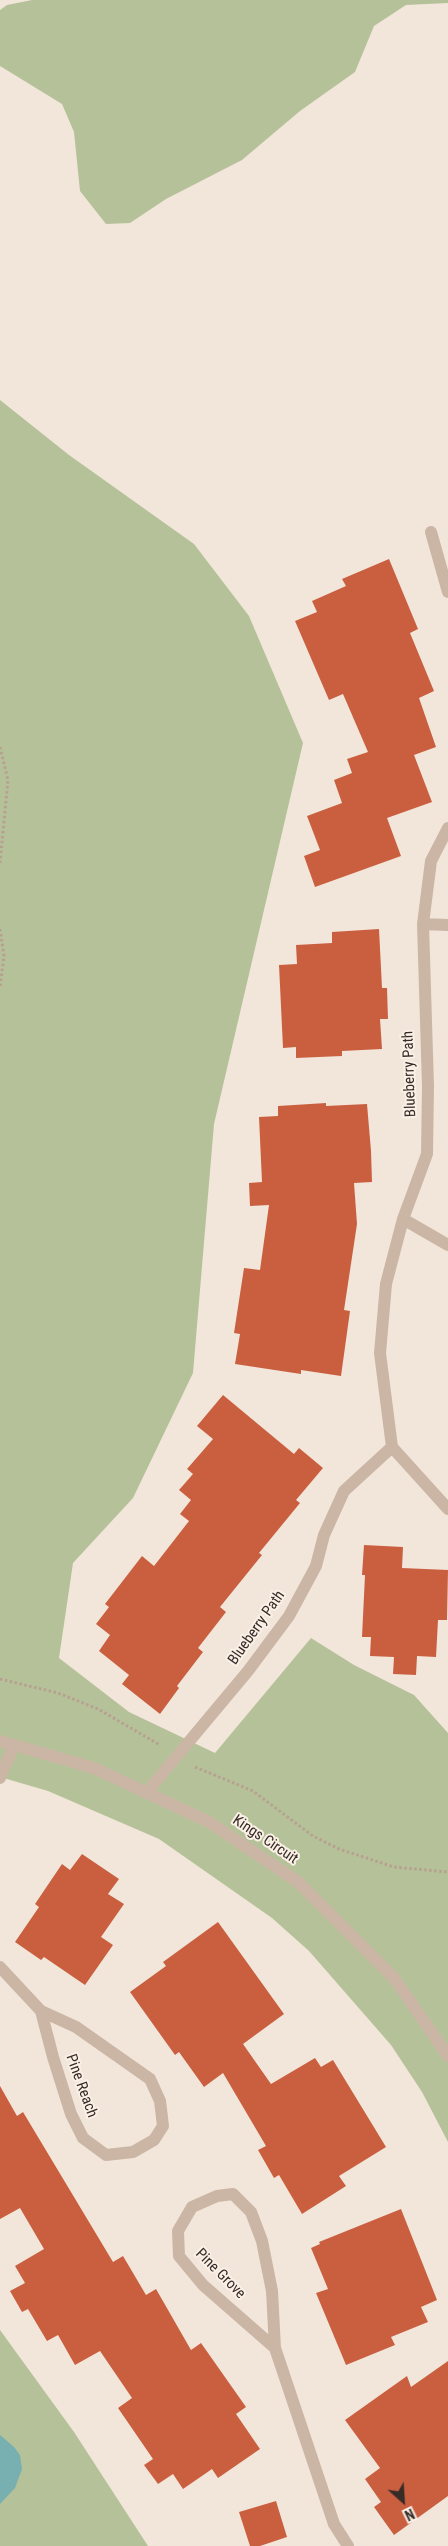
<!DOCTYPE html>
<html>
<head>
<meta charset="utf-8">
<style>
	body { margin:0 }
	#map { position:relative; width:448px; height:2546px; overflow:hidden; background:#f2e6da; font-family:"Roboto Condensed",sans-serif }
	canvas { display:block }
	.north { position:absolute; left:378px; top:2476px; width:50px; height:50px; -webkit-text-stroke:4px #faf0e6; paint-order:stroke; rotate:154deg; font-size:14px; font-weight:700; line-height:20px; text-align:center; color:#362b27 }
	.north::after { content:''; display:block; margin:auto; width:18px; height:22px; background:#362b27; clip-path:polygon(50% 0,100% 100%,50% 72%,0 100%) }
</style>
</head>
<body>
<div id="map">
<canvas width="448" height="2546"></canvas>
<div class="north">N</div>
</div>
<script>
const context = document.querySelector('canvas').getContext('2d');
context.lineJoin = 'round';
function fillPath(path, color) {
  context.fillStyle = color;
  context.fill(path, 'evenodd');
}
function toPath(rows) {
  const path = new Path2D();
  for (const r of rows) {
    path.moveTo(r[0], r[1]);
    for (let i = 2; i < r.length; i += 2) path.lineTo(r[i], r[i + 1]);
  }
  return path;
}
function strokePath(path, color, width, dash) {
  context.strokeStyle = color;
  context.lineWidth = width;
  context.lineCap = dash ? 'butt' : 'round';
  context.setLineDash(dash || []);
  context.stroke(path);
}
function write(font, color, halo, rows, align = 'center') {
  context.font = font + ' "Roboto Condensed",sans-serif';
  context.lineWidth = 4;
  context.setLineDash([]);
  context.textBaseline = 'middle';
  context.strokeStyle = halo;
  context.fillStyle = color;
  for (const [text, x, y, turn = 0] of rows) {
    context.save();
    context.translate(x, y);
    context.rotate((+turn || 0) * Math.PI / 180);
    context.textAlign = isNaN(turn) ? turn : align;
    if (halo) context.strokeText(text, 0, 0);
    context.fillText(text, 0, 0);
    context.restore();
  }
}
fillPath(toPath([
	[32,0,448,0,448,3,406,5,374,26,355,72,300,111,242,160,166,199,130,223,106,224,80,191,74,132,62,104,0,66,0,10,7,5],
	[0,400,69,455,194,544,249,616,303,743,214,1124,193,1373,133,1498,73,1563,59,1658,129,1712,215,1753,311,1638,354,1665,414,1695,448,1733,448,2142,422,2092,391,2045,309,1951,272,1918,159,1839,48,1791,0,1777],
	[0,2330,74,2432,148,2546,0,2546]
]), '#b5c299');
fillPath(toPath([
	[0,2435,14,2447,20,2455,22,2469,15,2488,0,2504]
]), '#78afb0');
fillPath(toPath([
	[389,559,418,629,410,633,434,691,419,698,436,747,414,755,432,802,387,818,401,856,315,887,304,856,320,850,307,816,342,803,334,780,352,773,347,759,368,752,343,694,329,700,295,621,317,612,312,601,346,586,342,579],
	[379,929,382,988,387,988,388,1019,380,1019,382,1049,342,1051,342,1056,296,1058,296,1047,283,1048,279,965,297,964,296,945,332,943,332,932],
	[326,1103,326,1106,367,1104,371,1151,372,1182,354,1183,357,1224,344,1310,350,1311,341,1376,301,1370,301,1374,235,1364,240,1334,234,1333,244,1268,260,1270,269,1205,250,1206,249,1183,262,1182,259,1117,278,1116,278,1106],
	[223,1395,294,1454,299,1448,323,1468,296,1500,300,1503,259,1553,262,1555,220,1607,226,1612,198,1648,203,1652,177,1686,179,1688,160,1714,122,1684,129,1675,99,1651,110,1635,96,1624,109,1607,105,1604,142,1556,154,1566,189,1521,180,1514,191,1500,179,1490,193,1474,187,1469,213,1439,197,1426],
	[364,1545,403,1547,402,1568,448,1570,447,1620,438,1620,436,1657,417,1656,416,1675,393,1674,394,1657,370,1656,371,1637,362,1637,365,1575,362,1575],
	[82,1854,119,1879,108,1894,124,1904,101,1937,113,1945,85,1985,44,1957,41,1960,15,1942,39,1907,35,1904,62,1864,70,1870],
	[218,1922,284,2014,243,2044,271,2084,315,2058,321,2067,333,2060,386,2147,339,2176,346,2186,302,2214,279,2175,274,2178,258,2150,266,2146,223,2073,204,2087,179,2052,175,2055,130,1992,166,1966,163,1962],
	[0,2086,17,2116,23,2112,113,2262,123,2256,146,2295,156,2289,191,2350,201,2343,246,2407,236,2414,260,2449,218,2478,212,2469,183,2489,173,2474,158,2484,144,2465,153,2459,118,2408,132,2398,100,2351,75,2365,58,2335,47,2341,28,2309,22,2312,10,2291,25,2283,15,2266,44,2249,20,2208,0,2219],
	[401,2209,437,2300,421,2307,428,2322,391,2337,395,2345,346,2365,316,2293,328,2289,311,2248,320,2244,319,2242],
	[448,2361,448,2496,394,2535,374,2507,381,2502,365,2479,380,2468,345,2420,407,2376,411,2387],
	[276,2501,287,2537,260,2546,250,2546,239,2512]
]), '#ca5f40');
strokePath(toPath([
	[0,747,8,780,0,863],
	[0,929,4,956,0,987],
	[0,1679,58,1693,98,1709,160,1745],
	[195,1767,253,1791,313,1836,339,1849,394,1867,448,1872]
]), '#b7a090', 3, [2.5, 2.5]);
strokePath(toPath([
	[431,532,448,592],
	[448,828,431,861,423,924,448,925],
	[423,924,428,1086,427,1154,403,1219,448,1245],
	[403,1219,386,1284,380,1353,392,1447,448,1509],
	[0,1741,94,1768,209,1822,298,1882,394,1978,448,2056],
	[0,1778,14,1745],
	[146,1793,248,1671,289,1616,316,1566,324,1535,344,1491,392,1447],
	[0,1967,41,2011,76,2027,150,2079,160,2101,163,2126,154,2140,133,2152,106,2155,83,2138,71,2114,53,2057,41,2011],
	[275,2348,203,2285,179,2256,178,2231,192,2207,217,2196,233,2194,251,2212,262,2241,272,2291,275,2348,334,2524,348,2546]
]), '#cbb6a5', 12);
write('15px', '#362b27', '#faf0e6', [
	["Blueberry Path",410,1074,-92],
	["Blueberry Path",257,1628,-55],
	["Kings Circuit",265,1840,34],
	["Pine Reach",81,2086,70],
	["Pine Grove",220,2274,45]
]);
</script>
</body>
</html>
